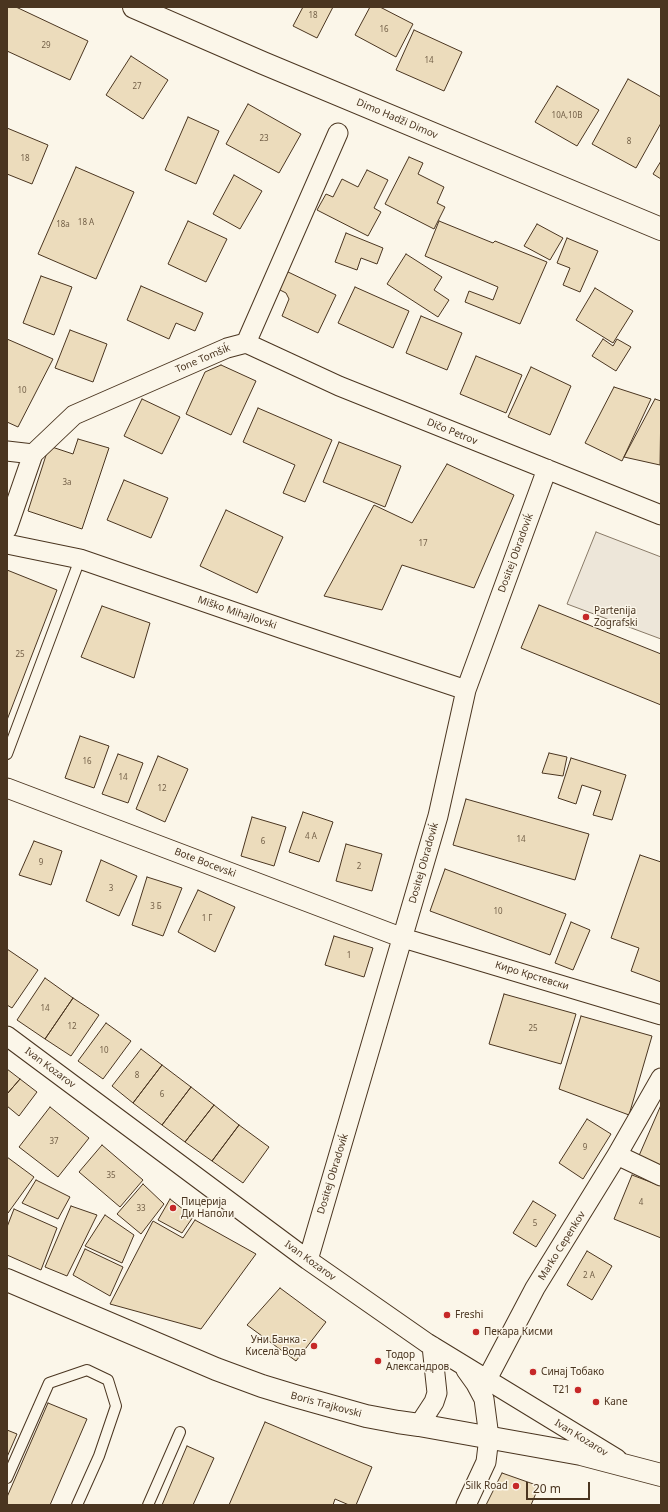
<!DOCTYPE html>
<html>
<head>
<meta charset="utf-8">
<style>
	body { margin:0 }
	#map { position:relative; width:668px; height:1512px; overflow:hidden; background:#fbf6e9; font-family:"Noto Sans",sans-serif }
	canvas { display:block }
	.frame { position:absolute; inset:0; border:8px solid #4a3520; pointer-events:none }
	.scale { position:absolute; left:526px; top:1482px; width:64px; height:18px; box-sizing:border-box; border:2px solid #4a3520; border-top:0; padding-left:5px; font-size:12px; line-height:14px; white-space:nowrap; color:#4a3520; -webkit-text-stroke:3px #fbf6e9; paint-order:stroke }
</style>
</head>
<body>
<div id="map">
<canvas width="668" height="1512"></canvas>
<div class="frame"></div>
<div class="scale">20 m</div>
</div>
<script>
const context = document.querySelector('canvas').getContext('2d');
context.lineJoin = 'round';
function fillPath(path, color) {
  context.fillStyle = color;
  context.fill(path, 'evenodd');
}
function toPath(rows) {
  const path = new Path2D();
  for (const r of rows) {
    path.moveTo(r[0], r[1]);
    for (let i = 2; i < r.length; i += 2) path.lineTo(r[i], r[i + 1]);
  }
  return path;
}
function strokePath(path, color, width, dash) {
  context.strokeStyle = color;
  context.lineWidth = width;
  context.lineCap = dash ? 'butt' : 'round';
  context.setLineDash(dash || []);
  context.stroke(path);
}
function write(font, color, halo, rows, align = 'center') {
  context.font = font + ' "Noto Sans",sans-serif';
  context.lineWidth = 3;
  context.setLineDash([]);
  context.textBaseline = 'middle';
  context.strokeStyle = halo;
  context.fillStyle = color;
  for (const [text, x, y, turn = 0] of rows) {
    context.save();
    context.translate(x, y);
    context.rotate((+turn || 0) * Math.PI / 180);
    context.textAlign = isNaN(turn) ? turn : align;
    if (halo) context.strokeText(text, 0, 0);
    context.fillText(text, 0, 0);
    context.restore();
  }
}
const green = toPath([
	[596,532,661,557,661,639,567,604,596,532]
]);
fillPath(green, '#ede6d9');
strokePath(green, '#887966', 1);
const building = toPath([
	[7,7,16,7,88,41,70,80,7,51,7,7],
	[303,7,333,7,317,38,293,26,303,7],
	[370,7,380,7,413,24,396,57,355,35,370,7],
	[414,30,462,52,444,91,396,70,414,30],
	[131,56,168,80,143,119,106,95,131,56],
	[628,79,661,97,661,123,636,168,592,144,628,79],
	[557,86,599,110,577,146,535,122,557,86],
	[248,104,301,134,279,173,226,144,248,104],
	[188,117,219,131,196,184,165,170,188,117],
	[7,128,48,145,32,184,7,174,7,128],
	[409,157,423,163,418,174,444,187,437,203,445,207,434,229,385,204,409,157],
	[661,161,661,179,653,174,661,161],
	[76,167,134,192,96,279,38,254,76,167],
	[367,170,388,180,374,208,381,212,368,236,317,210,326,194,333,197,342,179,358,187,367,170],
	[234,175,262,191,240,229,213,214,234,175],
	[188,221,227,239,206,282,168,264,188,221],
	[439,221,493,243,495,241,547,262,520,324,465,302,469,291,493,300,498,287,425,256,439,221],
	[537,224,563,238,550,260,524,246,537,224],
	[346,233,383,248,377,264,361,258,357,270,335,262,346,233],
	[567,238,598,251,580,292,563,285,570,268,557,263,567,238],
	[406,254,442,277,434,290,449,300,438,317,387,284,406,254],
	[286,271,336,295,318,333,282,316,289,299,286,293,278,289,286,271],
	[41,276,72,287,54,335,23,323,41,276],
	[141,286,203,313,195,331,176,323,169,339,127,320,141,286],
	[355,287,409,311,393,348,338,323,355,287],
	[595,288,633,311,613,343,576,320,595,288],
	[421,316,462,333,447,370,406,353,421,316],
	[70,330,107,344,93,382,55,368,70,330],
	[7,339,53,359,18,427,7,422,7,339],
	[603,339,613,346,617,339,631,347,616,371,592,356,603,339],
	[476,356,522,375,506,413,460,394,476,356],
	[221,365,256,381,231,435,186,414,205,372,221,365],
	[531,367,571,386,550,435,508,417,531,367],
	[614,387,651,399,622,461,585,443,614,387],
	[142,399,180,417,162,454,124,436,142,399],
	[655,399,661,401,660,465,624,457,655,399],
	[258,408,332,440,305,502,283,493,295,465,243,442,258,408],
	[78,439,109,448,82,529,28,511,49,446,73,454,78,439],
	[339,442,401,466,385,507,323,482,339,442],
	[447,464,514,495,474,588,402,565,382,610,324,596,374,505,412,523,447,464],
	[124,480,168,498,151,538,107,520,124,480],
	[226,510,283,537,257,593,200,566,226,510],
	[7,570,57,590,7,720,7,570],
	[539,605,661,654,661,705,521,648,539,605],
	[102,606,150,623,134,678,81,657,102,606],
	[80,736,109,746,94,788,65,778,80,736],
	[549,753,567,757,563,776,542,773,549,753],
	[118,754,143,763,128,803,102,794,118,754],
	[158,756,188,769,165,822,136,809,158,756],
	[571,758,626,775,612,820,593,815,601,791,582,785,576,804,558,798,571,758],
	[466,799,589,834,575,880,453,845,466,799],
	[303,812,333,822,319,862,289,852,303,812],
	[252,817,286,827,274,866,241,856,252,817],
	[34,841,62,851,51,885,19,875,34,841],
	[346,844,382,854,372,891,336,881,346,844],
	[640,855,661,862,661,982,631,971,639,948,611,938,640,855],
	[101,860,137,876,119,916,86,901,101,860],
	[445,869,566,914,550,955,430,911,445,869],
	[147,877,182,888,163,936,132,925,147,877],
	[198,890,235,907,215,952,178,932,198,890],
	[571,922,590,930,573,970,555,963,571,922],
	[334,936,373,948,364,977,325,965,334,936],
	[7,949,38,970,12,1008,7,1005,7,949],
	[45,978,73,998,45,1039,17,1020,45,978],
	[504,994,576,1014,561,1064,489,1044,504,994],
	[73,998,99,1015,71,1056,45,1039,73,998],
	[581,1016,652,1036,629,1115,559,1089,581,1016],
	[106,1023,131,1041,103,1079,78,1061,106,1023],
	[141,1049,162,1065,133,1103,112,1086,141,1049],
	[162,1065,191,1087,162,1125,133,1103,162,1065],
	[7,1069,20,1079,7,1094,7,1069],
	[20,1079,37,1092,19,1116,7,1106,7,1094,20,1079],
	[191,1087,214,1105,185,1142,162,1125,191,1087],
	[214,1105,239,1125,212,1161,185,1142,214,1105],
	[661,1105,661,1167,638,1158,661,1105],
	[50,1107,89,1138,58,1177,19,1147,50,1107],
	[587,1119,611,1134,583,1179,559,1163,587,1119],
	[239,1125,269,1147,243,1183,212,1161,239,1125],
	[102,1145,143,1180,120,1207,79,1172,102,1145],
	[7,1157,34,1177,8,1213,7,1213,7,1157],
	[632,1175,661,1186,661,1238,614,1219,632,1175],
	[36,1180,70,1197,58,1219,22,1203,36,1180],
	[143,1184,164,1204,141,1234,117,1214,143,1184],
	[170,1199,193,1217,182,1233,158,1220,170,1199],
	[533,1201,556,1215,536,1247,513,1233,533,1201],
	[71,1206,97,1215,67,1276,45,1267,71,1206],
	[14,1209,57,1228,41,1270,7,1255,7,1227,14,1209],
	[105,1215,134,1235,122,1263,85,1246,105,1215],
	[195,1220,256,1254,201,1329,110,1304,153,1221,183,1238,195,1220],
	[85,1249,123,1267,110,1296,73,1275,85,1249],
	[587,1251,612,1266,592,1300,567,1285,587,1251],
	[280,1288,326,1322,296,1361,247,1325,280,1288],
	[48,1403,87,1419,50,1505,7,1505,7,1497,48,1403],
	[265,1422,372,1467,356,1505,349,1505,335,1499,333,1505,229,1505,265,1422],
	[7,1430,17,1434,7,1457,7,1430],
	[187,1446,214,1458,193,1505,162,1505,187,1446],
	[502,1473,539,1486,531,1505,486,1505,502,1473]
]);
fillPath(building, '#ecdcbc');
strokePath(building, '#4a3520', 1);
const service = toPath([
	[7,754,80,559],
	[7,1478,49,1383,87,1370,108,1380,116,1406,99,1456,77,1505],
	[148,1505,180,1432]
]);
const minor = toPath([
	[246,343,339,386,661,515],
	[7,451,33,454],
	[7,529,33,454,74,415,227,348,246,343,338,133],
	[7,544,80,559,292,632,466,690],
	[7,788,403,938,661,1015],
	[7,1036,308,1260,427,1343,617,1459],
	[617,1155,661,1078],
	[308,1260,438,816,466,690,547,469],
	[486,1381,535,1288,617,1155,661,1176],
	[419,1425,434,1402,437,1393,432,1346],
	[466,1505,486,1462,489,1437,484,1399,476,1384,466,1370]
]);
const tertiary = toPath([
	[134,7,263,63,661,229],
	[7,1280,216,1369,262,1386,295,1396,366,1416,398,1422,419,1425,581,1454,661,1475]
]);
strokePath(service, '#4a3520', 12);
strokePath(minor, '#4a3520', 21);
strokePath(tertiary, '#4a3520', 24);
strokePath(service, '#fbf6e9', 10);
strokePath(minor, '#fbf6e9', 19);
strokePath(tertiary, '#fbf6e9', 22);
for (const [x, y, r, color] of [
	[586,617,4,"#c62828"],
	[173,1208,4,"#c62828"],
	[447,1315,4,"#c62828"],
	[476,1332,4,"#c62828"],
	[314,1346,4,"#c62828"],
	[378,1361,4,"#c62828"],
	[533,1372,4,"#c62828"],
	[578,1390,4,"#c62828"],
	[596,1402,4,"#c62828"],
	[516,1486,4,"#c62828"]
]) {
  const dot = new Path2D();
  dot.arc(x, y, r, 0, 2 * Math.PI);
  context.fillStyle = color;
  context.fill(dot);
  strokePath(dot, '#fbf6e9', 1.5);
}
write('8px', '#725f47', null, [
	["18",313,16],
	["16",384,30],
	["29",46,46],
	["14",429,61],
	["27",137,87],
	["10А,10В",567,116],
	["23",264,139],
	["8",629,142],
	["18",25,159],
	["18 А",86,223],
	["18a",63,225],
	["10",22,391],
	["3a",67,483],
	["17",423,544],
	["25",20,655],
	["16",87,762],
	["14",123,778],
	["12",162,789],
	["4 А",311,837],
	["14",521,840],
	["6",263,842],
	["9",41,863],
	["2",359,867],
	["3",111,889],
	["3 Б",156,907],
	["10",498,912],
	["1 Г",207,919],
	["1",349,956],
	["14",45,1009],
	["12",72,1027],
	["25",533,1029],
	["10",104,1051],
	["8",137,1076],
	["6",162,1095],
	["37",54,1142],
	["9",585,1148],
	["35",111,1176],
	["4",641,1203],
	["33",141,1209],
	["5",535,1224],
	["2 А",589,1276]
]);
write('10px', '#4a3520', '#fbf6e9', [
	["Dimo Hadži Dimov",397,119,23],
	["Tone Tomšiḱ",203,359,-23],
	["Dičo Petrov",452,432,22],
	["Dositej Obradoviḱ",516,553,-70],
	["Miško Mihajlovski",237,613,19],
	["Bote Bocevski",205,863,21],
	["Dositej Obradoviḱ",424,863,-74],
	["Киро Крстевски",532,976,17],
	["Ivan Kozarov",50,1068,37],
	["Dositej Obradoviḱ",333,1174,-73],
	["Marko Cepenkov",562,1246,-58],
	["Ivan Kozarov",310,1261,36],
	["Boris Trajkovski",326,1405,15],
	["Ivan Kozarov",581,1438,32]
]);
write('10px', '#4a3520', '#fbf6e9', [
	["Partenija",594,611],
	["Zografski",594,623],
	["Пицерија",181,1202],
	["Ди Наполи",181,1214],
	["Freshi",455,1315],
	["Пекара Кисми",484,1332],
	["Уни Банка -",306,1340,"right"],
	["Кисела Вода",306,1352,"right"],
	["Тодор",386,1355],
	["Александров",386,1367],
	["Синај Тобако",541,1372],
	["T21",570,1390,"right"],
	["Kane",604,1402],
	["Silk Road",508,1486,"right"]
], 'left');
</script>
</body>
</html>
